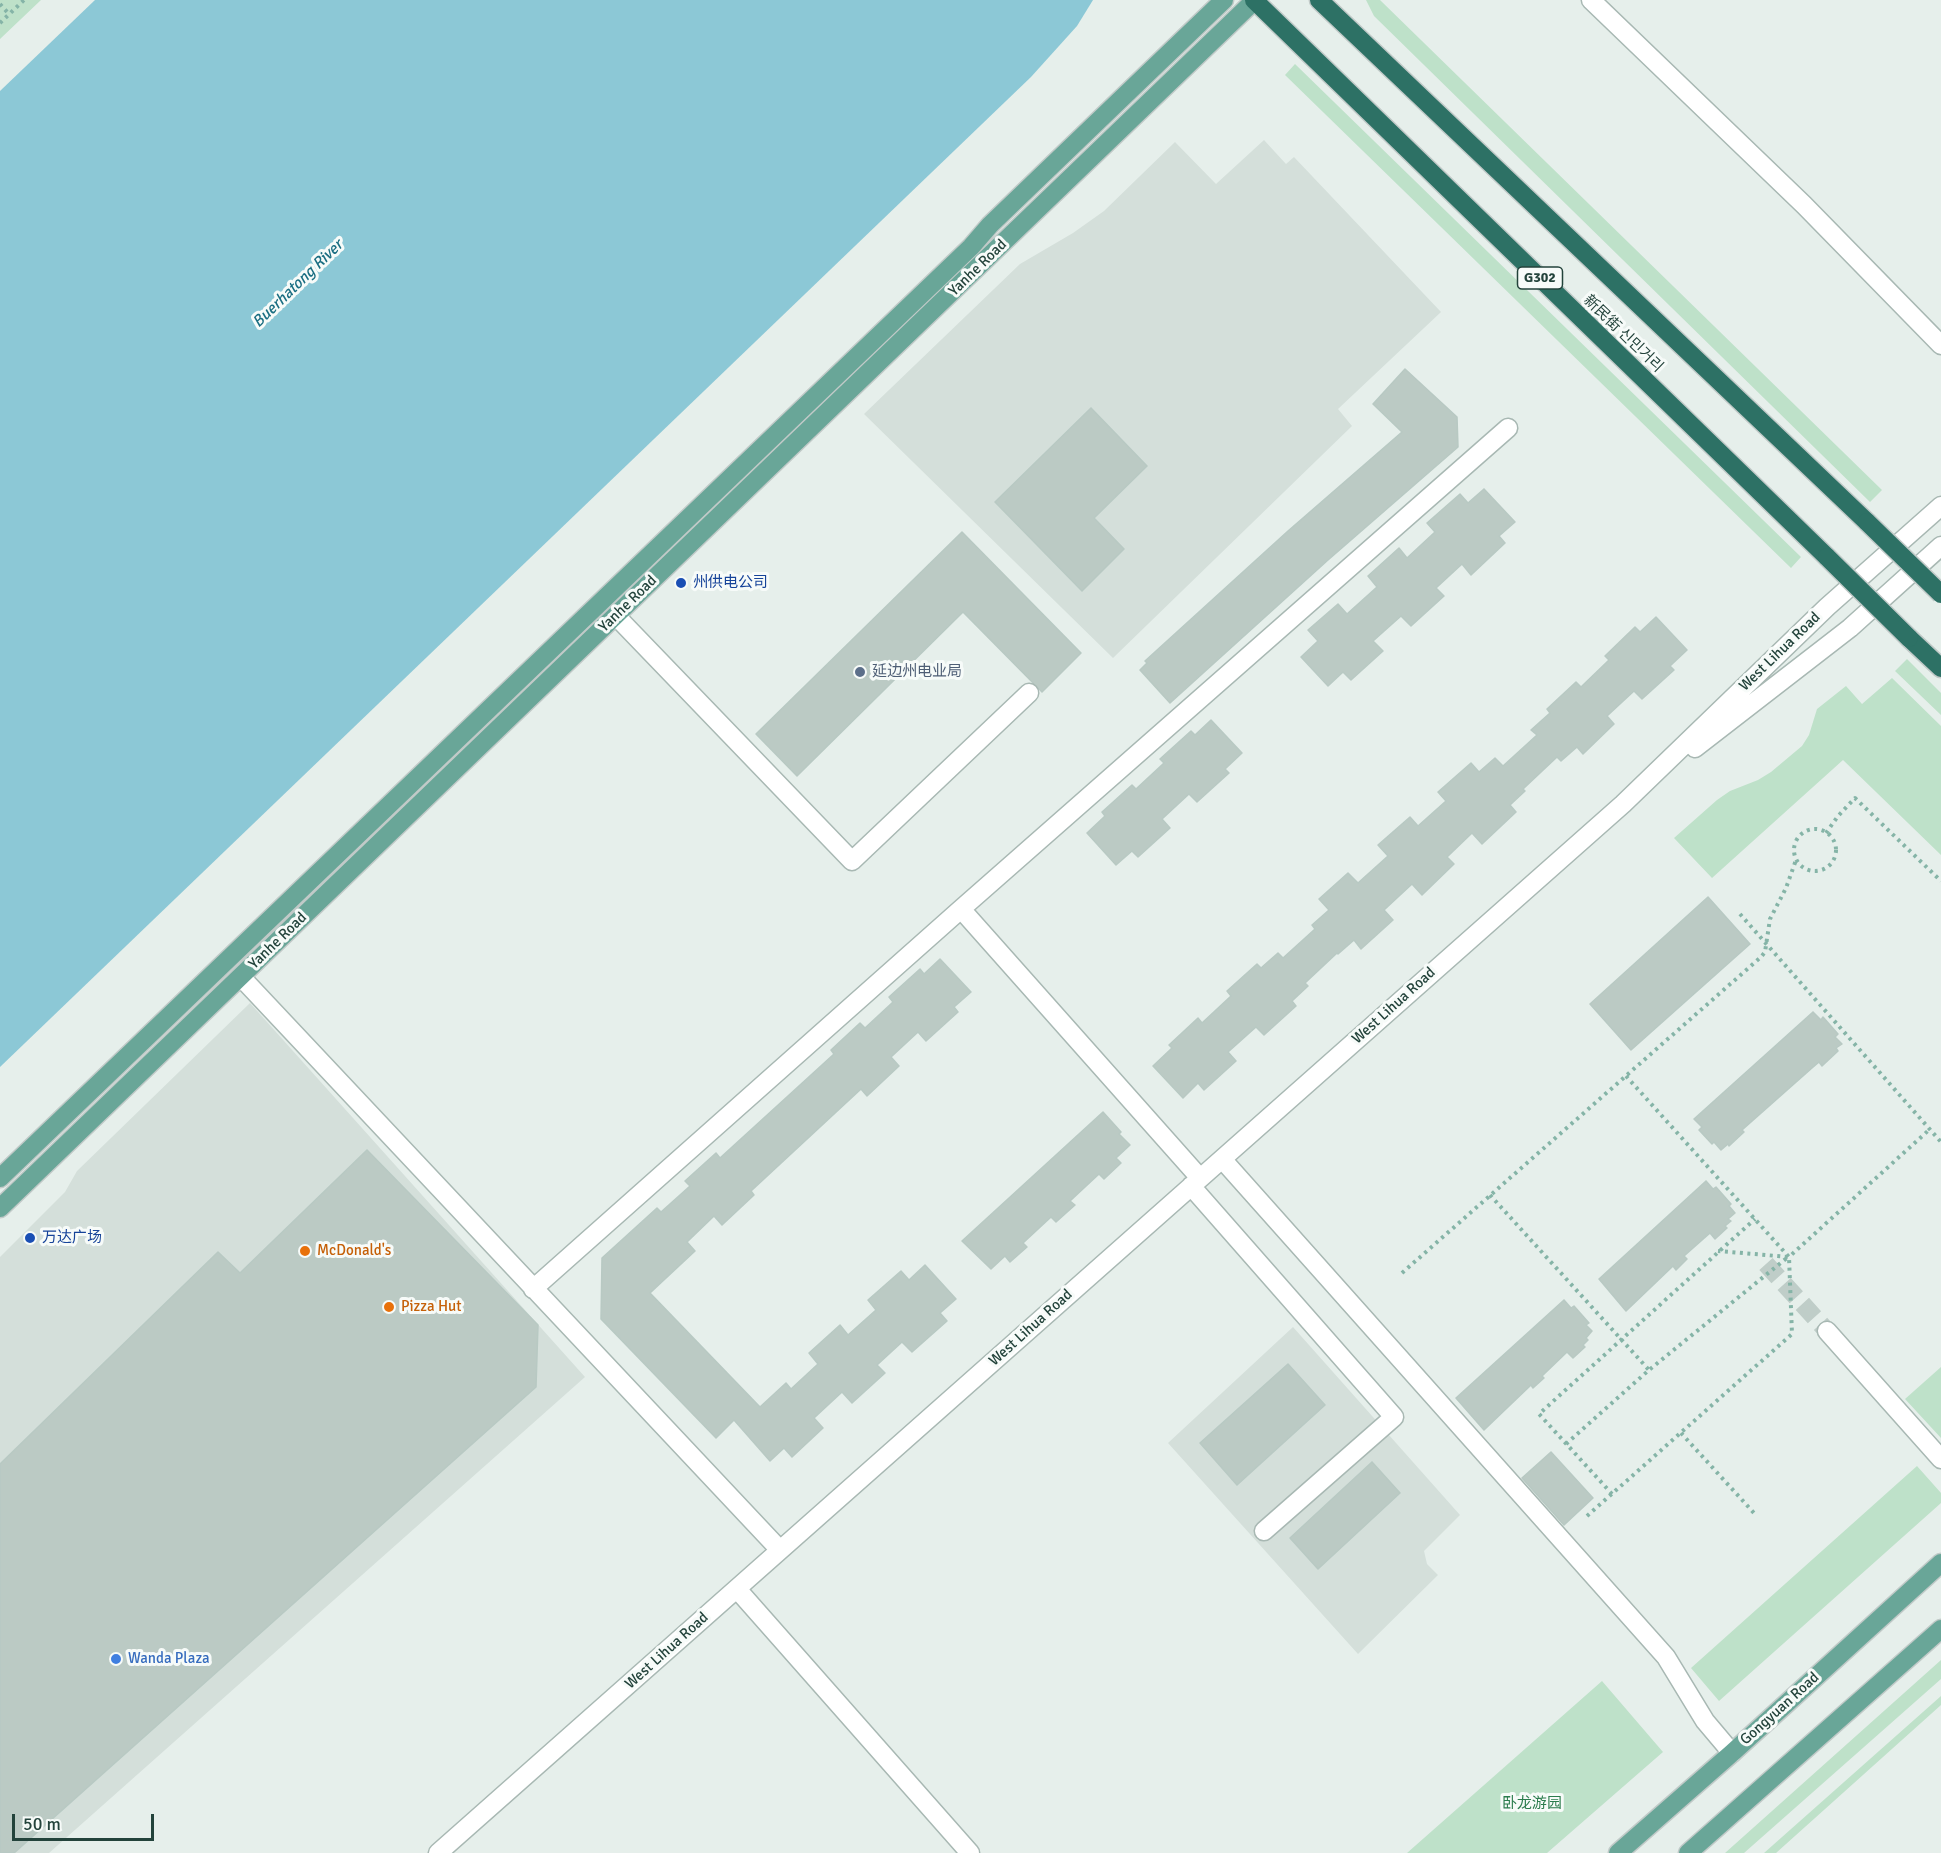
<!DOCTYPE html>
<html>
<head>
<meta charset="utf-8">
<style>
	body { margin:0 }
	#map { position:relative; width:1941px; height:1853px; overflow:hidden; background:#e6efeb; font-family:Signika,sans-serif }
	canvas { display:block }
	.scale { position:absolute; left:12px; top:1814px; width:142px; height:27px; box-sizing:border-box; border:3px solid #23433b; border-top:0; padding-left:8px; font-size:18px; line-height:21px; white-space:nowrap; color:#23433b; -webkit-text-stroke:4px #f7fbf9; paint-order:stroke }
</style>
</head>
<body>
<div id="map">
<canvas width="1941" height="1853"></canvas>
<div class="scale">50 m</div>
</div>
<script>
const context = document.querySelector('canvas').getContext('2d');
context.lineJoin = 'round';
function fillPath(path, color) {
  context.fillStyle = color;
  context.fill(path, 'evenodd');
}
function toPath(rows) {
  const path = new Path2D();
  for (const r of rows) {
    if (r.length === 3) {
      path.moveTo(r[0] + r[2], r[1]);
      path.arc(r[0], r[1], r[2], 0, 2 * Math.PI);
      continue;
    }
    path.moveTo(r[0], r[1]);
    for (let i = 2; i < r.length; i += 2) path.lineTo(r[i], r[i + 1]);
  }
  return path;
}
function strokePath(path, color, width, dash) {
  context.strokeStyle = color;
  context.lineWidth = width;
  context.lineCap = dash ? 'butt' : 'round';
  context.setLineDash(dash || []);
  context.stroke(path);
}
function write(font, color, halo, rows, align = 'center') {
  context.font = font + ' Signika,"Noto Sans SC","Noto Sans KR",sans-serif';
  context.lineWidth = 6;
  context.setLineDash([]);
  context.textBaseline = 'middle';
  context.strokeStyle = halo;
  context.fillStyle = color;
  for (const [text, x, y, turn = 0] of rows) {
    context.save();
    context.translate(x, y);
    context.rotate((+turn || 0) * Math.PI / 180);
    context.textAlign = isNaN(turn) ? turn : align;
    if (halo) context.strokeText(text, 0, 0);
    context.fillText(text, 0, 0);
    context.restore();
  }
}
fillPath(toPath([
	[1264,140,1286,164,1294,157,1441,312,1338,409,1352,426,1113,658,864,414,1020,264,1073,233,1104,211,1175,142,1216,184],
	[250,1003,585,1377,49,1853,0,1853,0,1257,65,1192,77,1171],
	[1293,1327,1460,1515,1424,1551,1427,1564,1438,1575,1358,1654,1168,1443]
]), '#d4dfda');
fillPath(toPath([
	[0,0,41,0,0,39],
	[1366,0,1380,0,1882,490,1870,502,1374,16],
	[1295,64,1801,557,1791,568,1285,75],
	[1907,659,1941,693,1941,715,1895,671],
	[1892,678,1941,726,1941,855,1843,760,1712,878,1674,838,1717,800,1730,791,1758,780,1771,772,1802,746,1809,735,1817,709,1846,686,1862,704],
	[1941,1367,1941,1438,1905,1399],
	[1917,1466,1941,1493,1941,1503,1719,1701,1691,1668],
	[1941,1660,1941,1679,1744,1853,1725,1853],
	[1602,1681,1663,1752,1547,1853,1407,1853],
	[1941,1696,1941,1705,1776,1853,1764,1853]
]), '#bee1c9');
fillPath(toPath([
	[95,0,1093,0,1077,26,1031,77,0,1067,0,91]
]), '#8cc8d6');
const building = toPath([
	[1405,369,1457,417,1458,447,1328,560,1170,703,1140,670,1147,663,1145,661,1288,531,1402,432,1373,404,1405,369],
	[1091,408,1147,466,1094,518,1124,549,1082,591,995,502,1091,408],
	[1484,489,1515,522,1499,536,1505,543,1471,575,1462,564,1436,588,1444,596,1411,626,1401,616,1373,641,1383,651,1351,680,1343,672,1328,686,1301,657,1318,641,1308,630,1338,604,1347,614,1377,587,1368,576,1399,548,1407,558,1435,532,1427,523,1460,494,1468,503,1484,489],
	[962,532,1081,653,1042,692,963,612,797,776,756,734,962,532],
	[1656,617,1687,650,1670,666,1674,670,1642,699,1634,691,1607,716,1614,724,1583,754,1577,747,1561,761,1557,757,1523,789,1525,791,1510,805,1516,812,1482,844,1472,833,1447,857,1454,864,1422,895,1412,884,1384,910,1393,920,1361,949,1354,940,1338,954,1337,953,1305,983,1308,986,1292,1001,1296,1006,1264,1035,1256,1027,1228,1052,1236,1061,1204,1090,1198,1083,1183,1098,1153,1066,1172,1048,1169,1045,1198,1018,1202,1023,1231,996,1227,991,1257,964,1261,968,1278,953,1283,958,1315,929,1312,925,1329,910,1319,899,1348,873,1358,883,1388,856,1378,845,1410,817,1418,826,1446,801,1438,792,1471,763,1479,772,1495,758,1503,766,1537,735,1531,730,1550,713,1547,709,1576,682,1581,687,1609,660,1605,656,1635,627,1640,632,1656,617],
	[1211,720,1242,753,1225,769,1229,773,1197,802,1189,794,1162,819,1170,828,1138,857,1132,851,1116,865,1087,833,1105,816,1102,812,1132,785,1136,789,1164,763,1160,759,1191,731,1195,735,1211,720],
	[1708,897,1750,944,1631,1050,1590,1004,1708,897],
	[940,959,971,992,954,1007,958,1012,926,1041,918,1032,891,1057,899,1066,867,1096,861,1089,751,1191,754,1195,722,1225,714,1216,687,1242,695,1251,650,1293,760,1407,786,1383,791,1389,818,1364,809,1353,840,1325,848,1335,876,1310,868,1300,901,1271,909,1280,925,1265,956,1299,940,1313,947,1321,912,1352,902,1342,877,1365,885,1373,852,1403,842,1392,814,1418,823,1428,792,1457,784,1448,770,1461,734,1420,716,1438,601,1319,602,1258,657,1208,661,1212,690,1186,685,1181,716,1153,720,1158,834,1054,831,1050,860,1023,865,1028,893,1002,889,997,920,969,924,974,940,959],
	[1813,1012,1821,1020,1823,1017,1838,1034,1835,1037,1842,1044,1836,1048,1838,1051,1822,1066,1819,1062,1812,1068,1742,1130,1744,1132,1729,1146,1728,1144,1721,1150,1714,1142,1712,1144,1699,1130,1702,1127,1694,1119,1813,1012],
	[1103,1112,1121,1132,1119,1134,1130,1145,1116,1158,1121,1163,1104,1179,1099,1174,1070,1201,1075,1205,1056,1222,1051,1217,1023,1243,1027,1247,1010,1262,1005,1256,991,1269,962,1241,1103,1112],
	[367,1150,538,1325,536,1387,14,1853,0,1853,0,1464,218,1252,240,1273,367,1150],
	[1706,1181,1713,1189,1716,1187,1731,1204,1729,1206,1735,1213,1728,1219,1731,1221,1725,1226,1727,1228,1715,1239,1710,1233,1684,1256,1687,1259,1676,1270,1673,1266,1626,1311,1599,1279,1706,1181],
	[1564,1300,1571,1308,1574,1306,1589,1323,1586,1325,1592,1331,1586,1338,1588,1340,1583,1345,1585,1347,1573,1358,1567,1352,1542,1376,1544,1378,1533,1388,1531,1385,1484,1430,1456,1398,1564,1300],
	[1288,1364,1325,1405,1237,1485,1200,1443,1288,1364],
	[1551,1452,1593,1498,1564,1525,1522,1478,1551,1452],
	[1372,1462,1400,1493,1318,1569,1290,1538,1372,1462]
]);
fillPath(building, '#bbcac4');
strokePath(building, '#b8c9c3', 1.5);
strokePath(toPath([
	[1766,1264,1827,1331]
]), '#bfcdc8', 18, [18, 9]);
const minor = toPath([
	[1591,0,1804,205,1941,345],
	[616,616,852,861,1029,693],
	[1695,748,1850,628,1941,546],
	[961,909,1200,1178],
	[241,977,780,1550],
	[1222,1159,1666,1657,1705,1721,1732,1753],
	[1191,1186,1394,1417,1264,1531],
	[533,1289,961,909,1508,428],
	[1827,1331,1941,1459],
	[737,1589,970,1853],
	[438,1853,1623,804,1827,607,1941,506]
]);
const major = toPath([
	[0,1178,971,247,990,225,1224,0],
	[0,1208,1255,0],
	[1618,1853,1732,1753,1941,1563],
	[1688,1853,1941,1629]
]);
const highway = toPath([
	[1254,0,1827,557],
	[1319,0,1867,522],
	[1909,638,1941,668]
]);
strokePath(minor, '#a8b8b3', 21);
strokePath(major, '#c1cac8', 21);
strokePath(highway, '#c1cac8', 21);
strokePath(toPath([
	[0,4,9,14],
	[0,23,24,0],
	[1815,850,21],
	[1826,833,1838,816,1855,798,1941,881],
	[1740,914,1941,1142],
	[1626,1076,1789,1257,1930,1129],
	[1490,1195,1649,1370],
	[1402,1273,1761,957,1765,952,1770,919,1786,888,1796,860],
	[1681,1433,1754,1513],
	[1566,1444,1649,1370,1788,1257],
	[1612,1494,1539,1414,1755,1219],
	[1587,1516,1792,1334,1789,1257,1718,1251]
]), '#85b4a7', 4, [3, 4.5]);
strokePath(minor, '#fff', 18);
strokePath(major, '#69a698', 18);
strokePath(highway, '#2d7165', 18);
const highwayBridge = toPath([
	[1867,522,1941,594],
	[1827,557,1909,638]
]);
strokePath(highwayBridge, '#c1cac8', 21, []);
strokePath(highwayBridge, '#2d7165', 18);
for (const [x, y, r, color] of [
	[681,583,6,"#1a4fb4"],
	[860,672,6,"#5c6f8a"],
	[30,1238,6,"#1a4fb4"],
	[305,1251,6,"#e8710a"],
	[389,1307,6,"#e8710a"],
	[116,1659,6,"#3f7fe0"]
]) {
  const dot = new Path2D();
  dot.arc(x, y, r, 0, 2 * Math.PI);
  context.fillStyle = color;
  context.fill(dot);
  strokePath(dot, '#f7fbf9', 2);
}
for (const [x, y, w] of [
	[1540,278,45]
]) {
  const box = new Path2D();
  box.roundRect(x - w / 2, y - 11, w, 22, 4.5);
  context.fillStyle = '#f7fbf9';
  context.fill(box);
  strokePath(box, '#23433b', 1.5);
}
write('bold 14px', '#23433b', null, [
	["G302",1540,278]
]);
write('15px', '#23433b', '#f7fbf9', [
	["Yanhe Road",978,268,-44],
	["新民街 신민거리",1623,334,44],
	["Yanhe Road",628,604,-44],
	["West Lihua Road",1780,652,-44],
	["Yanhe Road",278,941,-44],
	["West Lihua Road",1394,1006,-42],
	["West Lihua Road",1031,1328,-42],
	["West Lihua Road",667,1651,-42],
	["Gongyuan Road",1780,1709,-42]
]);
write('15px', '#164399', '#f7fbf9', [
	["州供电公司",693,583],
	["万达广场",42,1238]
], 'left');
write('15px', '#4e5e75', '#f7fbf9', [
	["延边州电业局",872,672]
], 'left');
write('15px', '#c56008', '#f7fbf9', [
	["McDonald's",317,1251],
	["Pizza Hut",401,1307]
], 'left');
write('15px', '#366cbe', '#f7fbf9', [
	["Wanda Plaza",128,1659]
], 'left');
write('15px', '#2b7c4d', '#f7fbf9', [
	["卧龙游园",1532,1804]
]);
write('italic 16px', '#1a6e82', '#f7fbf9', [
	["Buerhatong River",298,284,-44]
]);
</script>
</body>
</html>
